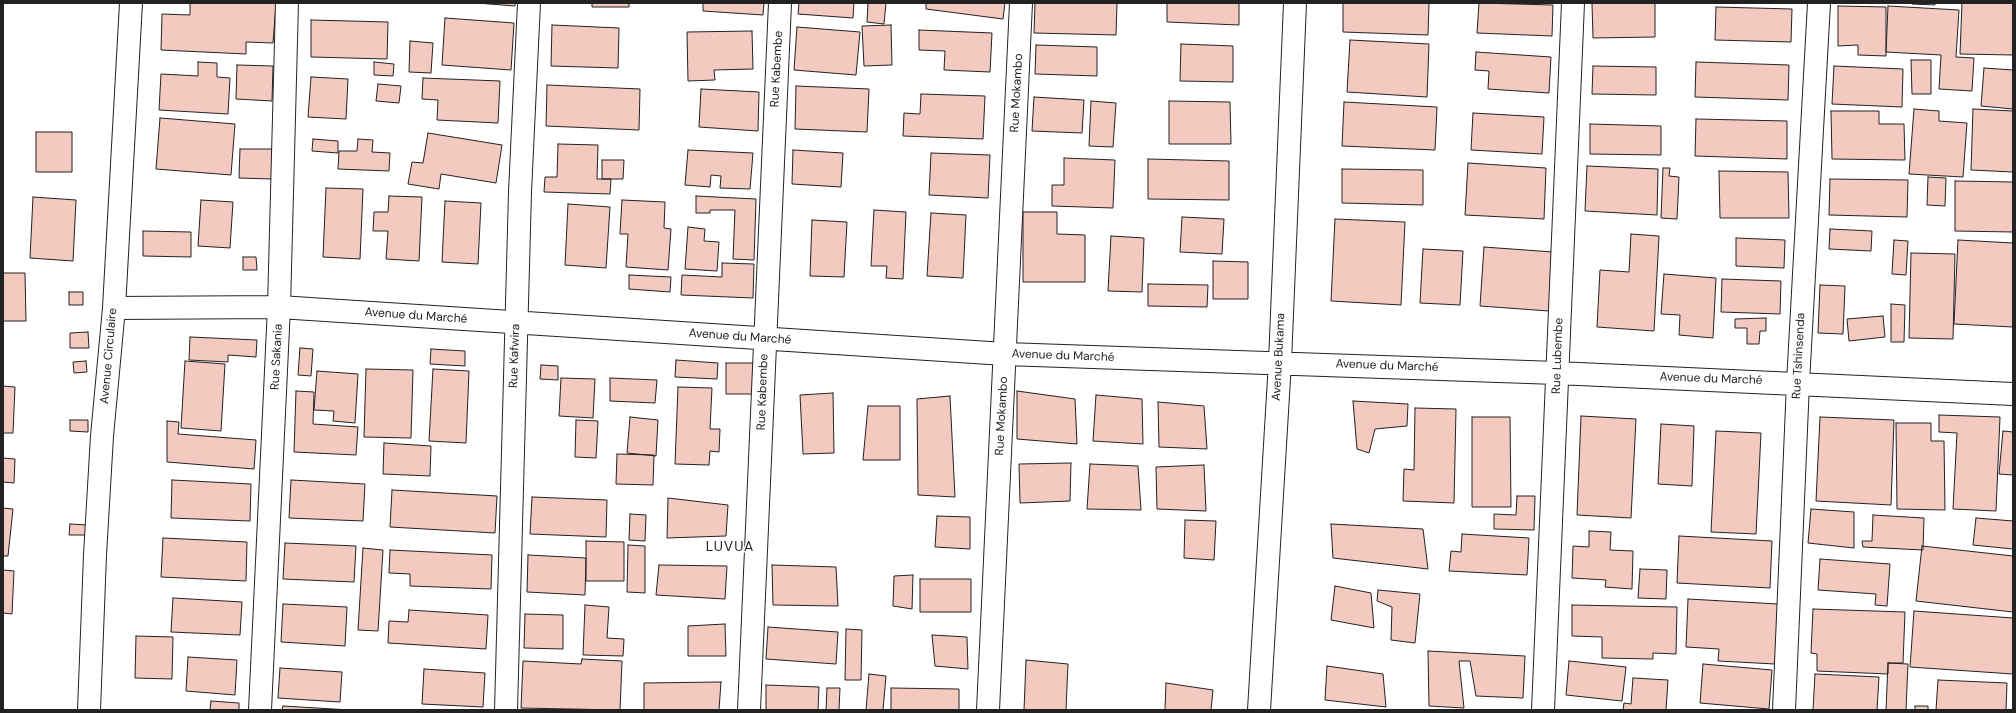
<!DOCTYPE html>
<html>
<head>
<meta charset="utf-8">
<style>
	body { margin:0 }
	#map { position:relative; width:2016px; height:713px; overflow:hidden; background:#fff; font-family:"DM Sans",sans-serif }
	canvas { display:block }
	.frame { position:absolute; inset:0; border:4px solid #222; pointer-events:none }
</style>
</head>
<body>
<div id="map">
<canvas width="2016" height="713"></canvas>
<div class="frame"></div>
</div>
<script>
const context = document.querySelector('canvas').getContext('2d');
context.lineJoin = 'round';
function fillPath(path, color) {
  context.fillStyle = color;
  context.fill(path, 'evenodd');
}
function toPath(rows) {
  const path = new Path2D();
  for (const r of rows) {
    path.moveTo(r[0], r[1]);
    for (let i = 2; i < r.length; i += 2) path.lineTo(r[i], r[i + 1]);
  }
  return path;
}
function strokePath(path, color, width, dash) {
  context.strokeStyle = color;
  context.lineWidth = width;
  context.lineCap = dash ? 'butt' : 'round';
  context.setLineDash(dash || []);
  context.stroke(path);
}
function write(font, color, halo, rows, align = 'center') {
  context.font = font + ' "DM Sans",sans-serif';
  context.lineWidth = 3;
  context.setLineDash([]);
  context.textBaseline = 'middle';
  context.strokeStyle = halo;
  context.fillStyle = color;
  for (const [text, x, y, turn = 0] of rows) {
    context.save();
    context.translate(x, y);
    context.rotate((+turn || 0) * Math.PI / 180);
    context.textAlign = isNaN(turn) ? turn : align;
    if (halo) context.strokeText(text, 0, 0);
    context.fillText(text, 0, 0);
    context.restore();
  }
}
const building = toPath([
	[190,3,276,3,273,43,246,42,246,54,161,50,162,14,190,15,190,3],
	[477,3,515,3,515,6,477,3],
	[592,3,629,3,629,7,592,7,592,3],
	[703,3,764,3,763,15,703,11,703,3],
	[799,3,854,3,853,18,798,14,799,3],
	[868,3,886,3,884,24,867,22,868,3],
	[926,3,1005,3,1003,19,926,9,926,3],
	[1035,3,1117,3,1116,35,1034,33,1035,3],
	[1167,3,1239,3,1239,25,1167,22,1167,3],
	[1343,3,1429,3,1428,35,1343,32,1343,3],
	[1479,3,1553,5,1552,36,1477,33,1479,3],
	[1592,3,1655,3,1655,37,1593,38,1592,3],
	[1912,3,1935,3,1935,5,1912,4,1912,3],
	[1962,3,2013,3,2013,55,1960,54,1962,3],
	[1838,6,1886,7,1886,56,1858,55,1858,45,1838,46,1838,6],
	[1888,6,1959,10,1956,57,1974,58,1972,91,1939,89,1941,55,1886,52,1888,6],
	[1716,7,1792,9,1791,42,1715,40,1716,7],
	[445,18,514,23,511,70,442,65,445,18],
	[311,20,388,22,387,59,311,57,311,20],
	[552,25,619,28,618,68,551,66,552,25],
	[891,25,892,65,864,66,862,26,891,25],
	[797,27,860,32,856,75,794,70,797,27],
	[919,30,992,33,990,72,944,70,945,51,919,50,919,30],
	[752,31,753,69,714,70,715,80,688,81,687,32,752,31],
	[1350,40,1429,44,1427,97,1347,92,1350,40],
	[410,41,433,43,431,73,409,72,410,41],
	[1181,44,1233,46,1233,82,1180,81,1181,44],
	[1036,45,1097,47,1097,76,1035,74,1036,45],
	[1476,52,1551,57,1549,93,1488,89,1489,71,1475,70,1476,52],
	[1911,60,1931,60,1931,94,1912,94,1911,60],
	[198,62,217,63,217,77,230,78,228,114,159,110,161,74,198,76,198,62],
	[374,62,394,64,393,76,374,75,374,62],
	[1696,62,1789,65,1788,100,1695,97,1696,62],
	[237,65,273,66,272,101,236,99,237,65],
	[1593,66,1656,67,1656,95,1592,94,1593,66],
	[1834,66,1903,69,1902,107,1832,104,1834,66],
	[1984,68,2013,70,2013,109,1981,106,1984,68],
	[311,77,348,79,346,119,308,117,311,77],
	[423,78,500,81,498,123,437,120,438,100,422,99,423,78],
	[378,84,401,86,399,103,376,101,378,84],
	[547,85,640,89,639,130,546,126,547,85],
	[796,86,869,89,867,132,795,129,796,86],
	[701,89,759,92,758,131,699,127,701,89],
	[921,94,985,96,983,139,903,136,904,113,920,114,921,94],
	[1034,97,1084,100,1082,133,1032,131,1034,97],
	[1091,101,1116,103,1113,147,1089,146,1091,101],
	[1169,101,1230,102,1231,144,1169,144,1169,101],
	[1344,102,1437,107,1435,150,1342,146,1344,102],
	[1914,109,1939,111,1939,121,1967,123,1963,177,1909,174,1914,109],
	[1973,109,2013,111,2013,172,1971,170,1973,109],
	[1831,111,1879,111,1879,124,1904,124,1905,160,1832,159,1831,111],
	[1473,113,1544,117,1542,154,1471,150,1473,113],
	[160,118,235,124,231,175,156,169,160,118],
	[1696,119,1787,121,1787,159,1695,156,1696,119],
	[1590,124,1661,126,1661,155,1590,154,1590,124],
	[36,132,72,132,72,172,36,172,36,132],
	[428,133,502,145,496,183,441,174,439,189,408,184,412,162,423,163,428,133],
	[313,139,338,141,338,153,312,151,313,139],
	[358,139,373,140,372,152,390,153,389,171,338,169,339,151,357,151,358,139],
	[558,144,598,145,597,179,611,179,610,194,544,192,545,177,557,177,558,144],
	[240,149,272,149,272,179,239,178,240,149],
	[688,150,753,153,750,189,720,188,721,176,711,175,710,187,685,185,688,150],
	[793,150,843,153,841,187,792,184,793,150],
	[931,153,990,155,988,198,929,195,931,153],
	[1064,158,1115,160,1113,208,1052,206,1052,185,1064,185,1064,158],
	[1148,159,1229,161,1229,200,1148,199,1148,159],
	[602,160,624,160,623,179,602,179,602,160],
	[1468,163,1546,168,1544,219,1465,215,1468,163],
	[1587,166,1658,169,1657,215,1585,211,1587,166],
	[1663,168,1670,168,1669,176,1679,177,1677,219,1661,218,1663,168],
	[1342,169,1423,170,1423,205,1342,203,1342,169],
	[1719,171,1788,172,1789,218,1720,218,1719,171],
	[1928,177,1946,178,1945,206,1927,205,1928,177],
	[1830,179,1908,180,1907,217,1829,215,1830,179],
	[1955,181,2013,182,2013,232,1955,231,1955,181],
	[326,188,363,189,360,259,323,257,326,188],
	[389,196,422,197,419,261,386,259,388,231,373,231,374,212,388,212,389,196],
	[696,196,756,199,754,260,733,259,735,210,710,210,710,213,696,213,696,196],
	[33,197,76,200,73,261,30,258,33,197],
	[201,200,233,202,230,248,198,246,201,200],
	[622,200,665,202,664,228,671,229,668,270,626,267,628,234,620,234,622,200],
	[445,201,481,203,478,264,442,262,445,201],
	[568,204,610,207,606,268,565,265,568,204],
	[874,210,906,212,903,279,886,278,887,266,871,266,874,210],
	[1023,212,1057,212,1057,234,1085,235,1085,282,1023,282,1023,212],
	[931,213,966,215,963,278,927,276,931,213],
	[1182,217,1224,219,1222,254,1180,252,1182,217],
	[1335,219,1405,222,1401,305,1331,301,1335,219],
	[812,220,847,222,844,277,810,276,812,220],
	[688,227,705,229,704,241,719,242,717,271,685,269,688,227],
	[1830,229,1872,231,1871,251,1829,249,1830,229],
	[143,231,191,232,191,257,143,256,143,231],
	[1631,234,1659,236,1654,331,1597,327,1600,270,1629,272,1631,234],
	[1111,236,1144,238,1142,292,1108,291,1111,236],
	[1736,238,1785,240,1784,268,1736,266,1736,238],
	[1894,240,1908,241,1906,275,1892,274,1894,240],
	[1958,240,2013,243,2013,327,1954,324,1958,240],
	[1484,247,1553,252,1549,311,1480,306,1484,247],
	[1423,249,1463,251,1460,305,1420,303,1423,249],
	[1911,253,1955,254,1953,339,1909,338,1911,253],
	[243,257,256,257,257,270,243,270,243,257],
	[1213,261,1248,262,1248,299,1213,299,1213,261],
	[722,263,754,264,753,298,681,295,682,275,722,277,722,263],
	[3,273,25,273,26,321,3,321,3,273],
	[1664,274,1716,278,1713,338,1679,335,1680,315,1661,314,1664,274],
	[629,275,671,277,670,292,629,289,629,275],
	[1722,279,1781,281,1780,314,1721,312,1722,279],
	[1148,284,1208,285,1207,307,1148,306,1148,284],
	[1820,285,1845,286,1843,334,1818,333,1820,285],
	[69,292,83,292,83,305,69,305,69,292],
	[1891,304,1905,305,1904,342,1891,342,1891,304],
	[1883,316,1885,337,1849,341,1847,319,1883,316],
	[1766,318,1766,331,1760,331,1759,344,1747,344,1747,328,1735,328,1735,319,1766,318],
	[88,332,89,348,70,348,70,333,88,332],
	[190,337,257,340,256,357,228,355,228,362,189,360,190,337],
	[300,348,313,349,311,376,298,375,300,348],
	[431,349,465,351,465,366,430,364,431,349],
	[676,360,718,363,717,379,675,377,676,360],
	[86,361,87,372,74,373,73,362,86,361],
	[185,361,225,364,221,431,181,428,185,361],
	[726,363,756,363,755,394,726,394,726,363],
	[541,365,558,366,558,380,540,379,541,365],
	[366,369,413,370,411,438,364,437,366,369],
	[433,369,469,371,466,443,429,441,433,369],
	[317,371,358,374,355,423,333,421,334,411,314,410,317,371],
	[561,378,595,379,593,418,559,416,561,378],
	[610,378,657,380,655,403,610,401,610,378],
	[3,386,15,387,13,433,3,433,3,386],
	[678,387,712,388,710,429,720,429,719,452,710,451,709,465,675,464,678,387],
	[296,391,314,392,313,424,358,427,356,455,294,452,296,391],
	[1017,391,1075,399,1077,444,1017,439,1017,391],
	[833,393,834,453,803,454,800,395,833,393],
	[1096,395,1142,399,1143,444,1093,441,1096,395],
	[950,396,955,497,918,495,917,399,950,396],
	[1353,401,1408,404,1407,426,1375,429,1369,453,1357,449,1353,401],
	[1158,402,1204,406,1207,449,1159,447,1158,402],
	[868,406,900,406,900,460,863,460,868,406],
	[1415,408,1456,409,1454,503,1403,501,1404,469,1414,470,1415,408],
	[1939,415,2000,417,1996,511,1953,509,1957,433,1939,432,1939,415],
	[1581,416,1636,419,1631,518,1577,515,1581,416],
	[630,417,658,420,656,456,627,453,630,417],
	[1472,417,1510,417,1511,507,1472,507,1472,417],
	[1820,417,1894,420,1891,505,1816,501,1820,417],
	[70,420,88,420,88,432,70,431,70,420],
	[576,420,598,421,596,458,575,457,576,420],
	[167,421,179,422,178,434,256,440,254,469,167,462,167,421],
	[1896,423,1931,423,1931,441,1944,441,1945,510,1897,509,1896,423],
	[1661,424,1694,426,1692,486,1658,484,1661,424],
	[1716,431,1761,433,1756,534,1711,532,1716,431],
	[2003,431,2013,432,2013,475,1999,474,2003,431],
	[384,443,431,446,430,476,383,474,384,443],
	[617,454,654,455,653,485,616,484,617,454],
	[3,458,15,459,14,483,3,482,3,458],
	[1071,463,1070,501,1020,503,1019,464,1071,463],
	[1090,464,1138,466,1141,510,1087,509,1090,464],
	[1204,465,1206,511,1157,509,1156,467,1204,465],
	[172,480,251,484,250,521,171,518,172,480],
	[291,480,365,484,363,521,289,518,291,480],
	[392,490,497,496,495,533,390,527,392,490],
	[1517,496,1535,496,1534,530,1494,529,1494,514,1516,515,1517,496],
	[532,497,607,500,606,537,530,534,532,497],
	[668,498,728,505,726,536,667,538,668,498],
	[3,508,13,509,8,556,3,556,3,508],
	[1811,509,1854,512,1854,548,1808,543,1811,509],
	[630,514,646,515,645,541,629,540,630,514],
	[1873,515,1924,518,1923,550,1863,547,1862,541,1872,541,1873,515],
	[937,516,970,517,970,549,935,547,937,516],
	[1976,518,2013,521,2013,549,1973,545,1976,518],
	[1185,520,1216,521,1214,560,1184,558,1185,520],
	[70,524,88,525,87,535,69,535,70,524],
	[1331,524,1423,529,1428,569,1333,558,1331,524],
	[1589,531,1611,532,1610,550,1633,551,1632,589,1605,587,1606,580,1572,578,1573,546,1589,547,1589,531],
	[1462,534,1529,538,1527,575,1449,571,1451,551,1461,552,1462,534],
	[1679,536,1772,541,1770,588,1677,583,1679,536],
	[163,538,247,542,246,581,161,577,163,538],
	[586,541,624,542,624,581,586,581,586,541],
	[285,543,356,546,354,582,283,579,285,543],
	[628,545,645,546,645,593,627,592,628,545],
	[1922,546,2013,556,2013,612,1916,601,1922,546],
	[363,548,383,550,378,631,358,630,363,548],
	[390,550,492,555,491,589,410,586,410,574,389,573,390,550],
	[528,555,586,558,585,595,527,592,528,555],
	[1820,559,1890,564,1887,606,1875,605,1876,594,1818,590,1820,559],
	[659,565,727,566,725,599,656,595,659,565],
	[772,565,836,567,838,606,773,605,772,565],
	[1640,569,1667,570,1666,599,1638,598,1640,569],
	[3,570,14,571,12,614,3,613,3,570],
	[913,575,912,609,893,606,894,576,913,575],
	[920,579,971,579,971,612,920,612,920,579],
	[1335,586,1371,593,1374,628,1331,620,1335,586],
	[1378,590,1420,594,1415,643,1391,640,1392,607,1377,601,1378,590],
	[173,598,242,602,240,635,171,632,173,598],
	[1688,599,1778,604,1775,664,1718,661,1719,649,1686,647,1688,599],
	[283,604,347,607,345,646,281,642,283,604],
	[585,605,609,607,607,638,624,639,623,656,583,655,585,605],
	[1572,605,1677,607,1676,654,1653,653,1653,659,1602,658,1602,637,1572,636,1572,605],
	[1813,609,1905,612,1903,663,1888,663,1888,674,1817,671,1817,654,1811,653,1813,609],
	[409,610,488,615,486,649,388,643,389,621,408,622,409,610],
	[1914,611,2013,618,2013,674,1910,667,1914,611],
	[525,614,563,615,563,649,524,648,525,614],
	[725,624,726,656,688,656,688,626,725,624],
	[768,627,838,632,836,664,766,659,768,627],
	[846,629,862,630,861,680,845,680,846,629],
	[932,635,967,637,968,669,935,666,932,635],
	[136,636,173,637,172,679,135,678,136,636],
	[1428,651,1525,656,1523,698,1476,696,1470,661,1459,661,1464,708,1429,706,1428,651],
	[188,657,237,660,235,695,186,691,188,657],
	[582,659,622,661,620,710,521,708,523,661,581,664,582,659],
	[1026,660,1068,664,1066,710,1024,710,1026,660],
	[1569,661,1626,667,1622,701,1566,695,1569,661],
	[1888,663,1908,664,1906,710,1886,710,1888,663],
	[1703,664,1772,670,1769,709,1700,703,1703,664],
	[1327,666,1383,674,1386,707,1325,700,1327,666],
	[280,668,342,672,340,702,278,698,280,668],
	[424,669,485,673,483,707,422,704,424,669],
	[869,674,886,676,883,710,866,710,869,674],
	[1815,674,1879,677,1877,710,1813,710,1815,674],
	[1633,678,1668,680,1666,710,1623,710,1624,703,1631,704,1633,678],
	[1938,680,2007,683,2006,710,1936,710,1938,680],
	[721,682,719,710,644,710,644,683,721,682],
	[1166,683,1213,690,1211,710,1165,710,1166,683],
	[766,685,819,687,818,710,766,710,766,685],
	[827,688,840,688,839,710,826,710,827,688],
	[891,688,959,689,959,710,891,710,891,688],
	[211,701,239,703,239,710,210,710,211,701],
	[283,706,350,710,282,710,283,706],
	[1915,706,1928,706,1928,710,1915,710,1915,706]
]);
fillPath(building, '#f3c9c0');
strokePath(building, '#222', 1);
const minor = toPath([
	[114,308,279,307,1005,354,1557,373,2013,394],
	[89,710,95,555,102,436,114,308,131,3],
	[260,710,279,307,287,3],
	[506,710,520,192,529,3],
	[749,710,780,3],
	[988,710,1021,3],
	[1259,710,1280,362,1295,3],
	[1543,710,1573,3],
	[1784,710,1798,383,1819,3]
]);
strokePath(minor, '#222', 24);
strokePath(minor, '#fff', 22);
write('12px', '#222', '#fff', [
	["Rue Kabembe",777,69,-87],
	["Rue Mokambo",1017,93,-87],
	["Avenue du Marché",416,316,4],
	["Avenue du Marché",740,337,4],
	["Avenue Circulaire",109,356,-85],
	["Rue Kafwira",515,356,-88],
	["Avenue du Marché",1063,356,2],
	["Rue Lubembe",1558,356,-88],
	["Rue Tshinsenda",1799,356,-87],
	["Rue Sakania",277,357,-87],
	["Avenue Bukama",1279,357,-87],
	["Avenue du Marché",1387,366,2],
	["Avenue du Marché",1711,379,2],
	["Rue Kabembe",763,392,-88],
	["Rue Mokambo",1002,416,-87]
]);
context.letterSpacing = '1px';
write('14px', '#222', '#fff', [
	["LUVUA",730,547]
]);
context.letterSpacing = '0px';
</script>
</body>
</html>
